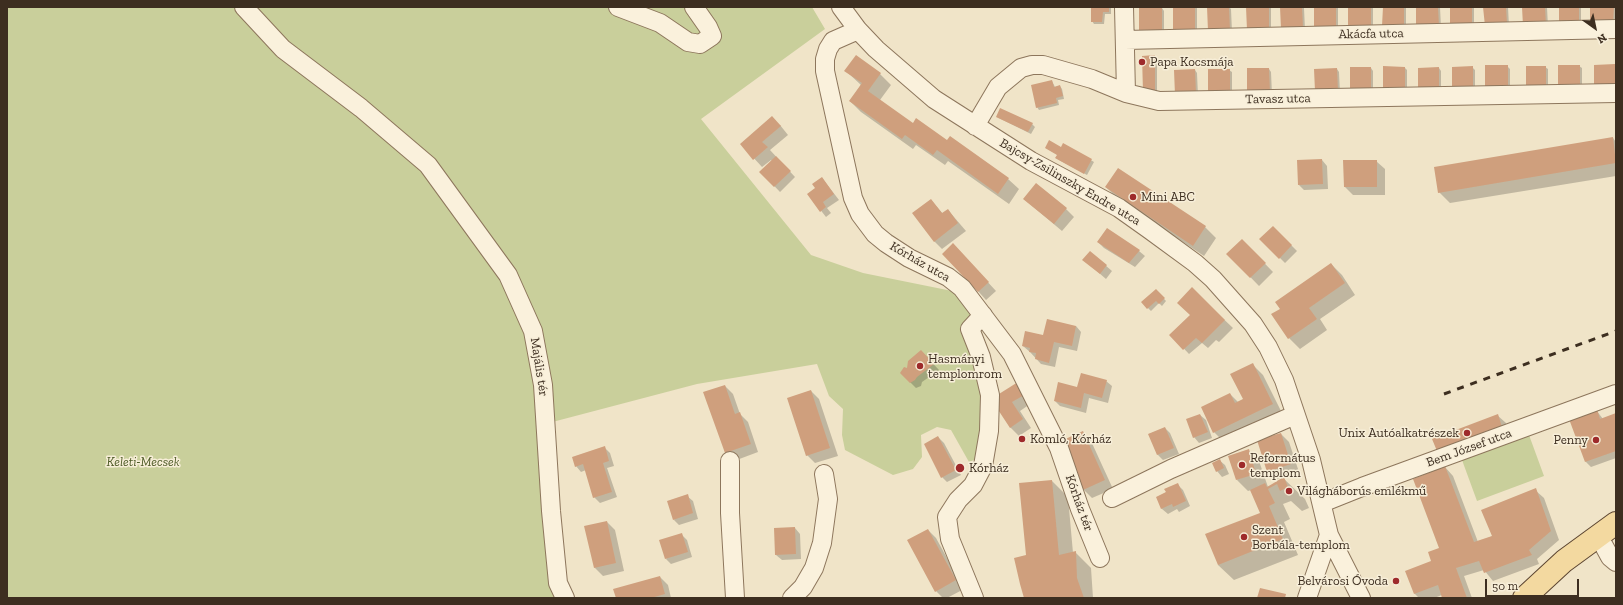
<!DOCTYPE html>
<html>
<head>
<meta charset="utf-8">
<style>
	body { margin:0 }
	#map { position:relative; width:1623px; height:605px; overflow:hidden; background:#f0e4c8; font-family:"Zilla Slab",serif }
	canvas { display:block }
	.frame { position:absolute; inset:0; border:8px solid #3d2e20; pointer-events:none }
	.north { position:absolute; left:1575px; top:8px; width:40px; height:40px; -webkit-text-stroke:3px #f7eed8; paint-order:stroke; rotate:147deg; font-size:11px; font-weight:700; line-height:16px; text-align:center; color:#3d2e20 }
	.north::after { content:''; display:block; margin:auto; width:14px; height:18px; background:#3d2e20; clip-path:polygon(50% 0,100% 100%,50% 72%,0 100%) }
	.scale { position:absolute; left:1485px; top:579px; width:94px; height:18px; box-sizing:border-box; border:2px solid #3d2e20; border-top:0; padding-left:5px; font-size:12px; line-height:14px; white-space:nowrap; color:#3d2e20; -webkit-text-stroke:3px #f7eed8; paint-order:stroke }
</style>
</head>
<body>
<div id="map">
<canvas width="1623" height="605"></canvas>
<div class="frame"></div>
<div class="north">N</div>
<div class="scale">50 m</div>
</div>
<script>
const context = document.querySelector('canvas').getContext('2d');
context.lineJoin = 'round';
function fillPath(path, color) {
  context.fillStyle = color;
  context.fill(path, 'evenodd');
}
function toPath(rows) {
  const path = new Path2D();
  for (const r of rows) {
    path.moveTo(r[0], r[1]);
    for (let i = 2; i < r.length; i += 2) path.lineTo(r[i], r[i + 1]);
  }
  return path;
}
function strokePath(path, color, width, dash) {
  context.strokeStyle = color;
  context.lineWidth = width;
  context.lineCap = dash ? 'butt' : 'round';
  context.setLineDash(dash || []);
  context.stroke(path);
}
function write(font, color, halo, rows, align = 'center') {
  context.font = font + ' "Zilla Slab",serif';
  context.lineWidth = 3;
  context.setLineDash([]);
  context.textBaseline = 'middle';
  context.strokeStyle = halo;
  context.fillStyle = color;
  for (const [text, x, y, turn = 0] of rows) {
    context.save();
    context.translate(x, y);
    context.rotate((+turn || 0) * Math.PI / 180);
    context.textAlign = isNaN(turn) ? turn : align;
    if (halo) context.strokeText(text, 0, 0);
    context.fillText(text, 0, 0);
    context.restore();
  }
}
fillPath(toPath([
	[7,7,812,7,825,29,701,119,811,255,863,273,957,292,975,320,988,391,979,458,969,462,951,430,937,427,921,435,922,457,913,469,893,475,845,450,842,435,843,409,829,396,817,364,697,384,541,425,559,598,7,598],
	[1529,435,1544,476,1477,501,1462,460]
]), '#c9cf9b');
fillPath(toPath([
	[1092,7,1111,7,1111,14,1105,14,1104,24,1094,24,1092,21],
	[1174,7,1197,7,1197,33],
	[1214,7,1229,7,1231,9,1232,32],
	[1247,7,1269,7,1271,8,1271,31],
	[1281,7,1304,8,1305,30],
	[1315,7,1338,7,1338,29],
	[1349,7,1373,7,1373,29],
	[1384,7,1406,7,1406,29],
	[1417,7,1440,7,1441,28],
	[1451,7,1474,7,1474,27],
	[1484,7,1508,7,1509,26],
	[1523,7,1547,7,1548,27],
	[1560,7,1581,7,1581,26],
	[1591,7,1616,7,1615,25],
	[1162,8,1164,11,1164,34,1140,31],
	[1154,56,1157,59,1157,93,1147,94],
	[856,57,880,74,891,85,880,100,913,125,947,142,1008,179,1019,189,1009,204,948,161,945,165,916,145,913,149,861,112,850,101,861,85,846,71],
	[1614,65,1616,67,1616,89,1598,89],
	[1507,66,1510,69,1510,90,1488,90],
	[1579,66,1582,68,1582,89,1562,90],
	[1472,67,1475,70,1475,91,1453,68],
	[1545,67,1548,69,1548,89,1529,89],
	[1371,68,1373,71,1373,94,1353,94],
	[1405,68,1407,70,1407,92,1384,90],
	[1439,68,1441,71,1441,92,1421,92],
	[1248,69,1269,69,1271,72,1272,95],
	[1337,69,1339,72,1340,93,1318,93],
	[1195,70,1197,73,1198,96,1178,97],
	[1229,70,1232,72,1232,95,1212,95],
	[1052,81,1055,87,1060,86,1062,89,1064,99,1058,100,1059,105,1039,110,1037,107],
	[997,117,1032,124,1035,127,1031,134],
	[780,125,788,135,770,150,795,177,780,192,761,172,772,161,771,160,762,167,741,144],
	[1613,138,1616,142,1616,176,1450,203,1439,192],
	[1064,144,1094,162,1087,175,1059,160,1056,158,1058,155,1046,148,1062,148],
	[1322,160,1327,166,1328,189,1304,190,1299,185],
	[1344,161,1376,161,1385,169,1385,195,1353,195,1345,187],
	[822,178,839,200,827,208,831,213,826,217,808,194,816,188],
	[1106,187,1205,227,1216,238,1204,256,1117,198],
	[1024,199,1066,209,1074,217,1062,231],
	[931,200,943,214,948,210,966,231,942,249,934,241],
	[1273,227,1297,251,1285,263,1261,239],
	[1242,240,1273,272,1259,286,1228,254],
	[1098,242,1139,251,1145,256,1135,267,1104,248],
	[1090,252,1112,271,1106,279,1084,260],
	[961,253,996,291,986,300,978,291],
	[1331,264,1342,275,1355,295,1320,319,1327,330,1300,349,1289,338,1273,315,1281,309],
	[1192,289,1233,328,1219,342,1216,340,1208,348,1202,343,1189,354,1171,335,1191,315],
	[1156,290,1166,301,1162,306,1159,303,1151,311,1142,302],
	[1076,326,1081,332,1077,351,1059,347,1055,367,1041,364,1030,352,1023,346,1044,336],
	[921,351,939,370,922,382,921,386,916,388,901,373,908,369],
	[1252,364,1263,375,1283,415,1225,443,1214,432,1230,394,1238,402,1244,399],
	[1106,381,1112,386,1108,403,1089,398,1086,413,1060,406,1055,401,1078,388],
	[1018,383,1033,402,1020,411,1031,428,1019,436,1010,427,993,400],
	[725,386,733,394,740,414,748,422,758,452,734,461,726,452],
	[811,391,819,399,838,456,815,463,807,455],
	[1596,410,1603,419,1616,414,1616,458,1591,467,1586,462,1570,420],
	[1200,415,1206,420,1212,438,1199,443,1194,437],
	[1497,415,1506,423,1510,435,1446,459],
	[1165,428,1170,433,1179,454,1163,460,1158,455,1149,434],
	[1083,432,1091,441,1113,489,1092,498,1084,490,1062,441],
	[1281,434,1289,442,1299,472,1282,477,1305,499,1309,508,1302,511,1291,501,1283,504,1290,519,1284,522,1298,555,1234,580,1218,565,1261,513,1251,490,1248,491,1237,480,1248,451,1259,461,1268,487,1278,483,1277,481,1281,479,1281,478,1276,479,1268,471],
	[938,437,944,443,961,475,947,482,942,477],
	[604,447,610,453,614,466,607,468,617,497,600,503,594,497,586,470,581,472,576,466],
	[1219,460,1225,465,1229,474,1222,477,1217,471],
	[1445,467,1453,476,1478,542,1493,536,1535,490,1544,498,1559,540,1537,559,1539,564,1493,581,1484,570,1464,576,1472,598,1443,598,1442,595,1434,598,1419,598,1415,594,1407,571,1432,562,1440,549],
	[1052,481,1068,497,1073,553,1075,552,1091,568,1093,598,1025,598,1028,556],
	[1178,485,1183,490,1190,506,1179,512,1177,509,1168,514,1162,509,1157,498],
	[687,496,693,501,698,519,679,525,674,520],
	[607,522,615,530,624,571,603,576,595,568],
	[795,528,800,534,801,559,782,560,776,555],
	[928,530,936,538,964,589,947,598,943,598,936,591],
	[681,534,687,540,692,557,671,564,666,559],
	[660,577,668,585,671,598,617,598]
]), '#0003');
fillPath(toPath([
	[1091,7,1109,7,1109,12,1103,12,1102,22,1091,22],
	[1139,7,1162,7,1162,32,1139,31],
	[1173,7,1195,7,1195,31,1173,32],
	[1207,7,1229,7,1230,30,1208,31],
	[1246,7,1269,7,1269,29,1247,30],
	[1280,7,1302,7,1303,28,1281,29],
	[1314,7,1336,7,1336,27,1314,28],
	[1348,7,1371,7,1371,27,1348,27],
	[1383,7,1404,7,1404,27,1382,26],
	[1416,7,1438,7,1439,26,1416,27],
	[1450,7,1472,7,1472,25,1450,26],
	[1483,7,1506,7,1507,24,1485,26],
	[1522,7,1545,7,1546,25,1523,26],
	[1559,7,1579,7,1579,24,1559,25],
	[1590,7,1614,7,1613,23,1590,23],
	[856,55,881,73,868,91,913,123,916,118,947,140,950,136,1009,178,998,194,937,150,933,155,905,135,902,139,849,101,862,83,844,71],
	[1155,55,1155,91,1143,92,1142,56],
	[1615,64,1615,87,1594,87,1594,65],
	[1485,65,1508,65,1508,88,1485,88],
	[1558,65,1580,65,1580,87,1558,88],
	[1383,66,1405,67,1405,90,1383,90],
	[1473,66,1473,89,1452,89,1452,67],
	[1526,66,1546,66,1546,87,1526,87],
	[1350,67,1371,67,1371,92,1350,92],
	[1439,67,1439,90,1418,90,1418,68],
	[1247,68,1269,68,1270,93,1247,93],
	[1337,68,1338,91,1315,91,1314,69],
	[1195,69,1196,94,1175,95,1174,70],
	[1208,69,1230,69,1230,93,1208,93],
	[1052,80,1054,87,1060,85,1063,96,1056,98,1057,103,1036,108,1031,85],
	[1000,108,1033,123,1028,132,996,117],
	[772,116,781,126,762,142,768,147,753,160,740,144],
	[1613,137,1616,163,1438,193,1434,167],
	[1049,140,1061,147,1063,143,1092,159,1084,174,1055,158,1057,155,1045,148],
	[776,156,791,171,774,187,759,172],
	[1322,159,1323,184,1298,185,1297,160],
	[1343,160,1377,160,1377,187,1344,187],
	[1118,168,1206,226,1193,246,1105,187],
	[822,177,834,194,823,202,826,207,820,212,807,194,815,188,812,184],
	[1036,183,1067,208,1054,224,1023,199],
	[931,199,942,213,948,209,958,223,934,242,912,213],
	[1273,226,1292,245,1279,259,1259,239],
	[1107,228,1140,250,1129,263,1097,242],
	[1242,239,1266,263,1250,278,1226,254],
	[953,243,989,282,978,292,942,254],
	[1090,251,1107,265,1100,274,1082,260],
	[1331,263,1345,283,1309,308,1317,319,1288,339,1271,314,1280,309,1275,302],
	[1192,287,1225,320,1202,343,1196,338,1183,350,1169,335,1190,315,1177,303],
	[1156,289,1165,298,1159,304,1156,301,1147,309,1141,302],
	[1047,319,1076,326,1072,346,1054,342,1049,363,1035,359,1036,353,1029,352,1030,348,1022,346,1025,331,1043,335],
	[921,350,934,364,917,377,915,380,910,383,900,373,904,367,907,368,908,361],
	[1253,363,1273,404,1213,433,1201,407,1230,393,1235,403,1243,399,1230,374],
	[1081,373,1107,380,1102,398,1084,393,1081,408,1054,401,1058,382,1077,387],
	[1018,382,1026,394,1012,402,1023,419,1010,428,991,399],
	[725,385,735,414,740,412,751,444,725,453,703,392],
	[811,390,830,448,806,456,787,398],
	[1597,409,1600,419,1616,413,1616,451,1585,462,1569,419],
	[1200,414,1208,432,1193,438,1186,419],
	[1498,414,1502,427,1437,451,1432,439],
	[1165,427,1174,448,1157,455,1148,434],
	[1083,431,1105,480,1083,490,1061,441],
	[1281,433,1291,464,1267,472,1257,440],
	[938,436,956,470,941,478,924,444],
	[605,446,609,461,603,463,612,492,593,498,583,464,575,467,572,457],
	[1249,449,1256,474,1236,480,1228,456],
	[1220,459,1224,468,1216,472,1212,463],
	[1445,466,1474,542,1492,536,1481,510,1536,488,1551,531,1529,550,1532,555,1484,573,1479,561,1456,568,1467,598,1442,598,1438,585,1414,594,1405,571,1431,561,1428,552,1439,548,1413,479],
	[1284,477,1288,487,1280,491,1277,484,1268,489,1275,503,1269,506,1283,539,1218,565,1205,534,1260,513,1250,490,1265,483,1267,487],
	[1052,480,1059,555,1076,551,1077,578,1084,598,1024,598,1020,584,1014,558,1026,555,1019,483],
	[1178,483,1186,501,1173,507,1172,504,1161,509,1156,497,1166,492,1164,489],
	[688,494,693,513,673,520,667,501],
	[607,521,616,563,594,568,584,526],
	[795,527,796,554,775,555,774,528],
	[928,529,956,580,935,592,907,540],
	[682,533,688,552,665,559,659,540],
	[660,576,665,594,651,598,616,598,613,589],
	[1260,588,1286,594,1285,598,1257,598]
]), '#cf9f7d');
const minor = toPath([
	[244,7,283,49,361,108,428,165,508,275,533,331,543,385,551,511,558,583,565,598],
	[618,7,660,23,688,42,700,44,712,36,708,27,694,7],
	[841,7,858,30,876,49,934,99,1031,161,1119,208,1150,230,1195,263,1213,279,1253,324,1268,347,1284,380,1311,460,1329,535,1361,598],
	[1124,7,1126,93],
	[858,30,833,41,828,49,825,59,825,71,853,198,860,214,875,234,886,243,909,258,948,277,962,288,1012,354,1059,448,1080,509,1100,558],
	[1125,40,1616,29],
	[975,126,998,87,1021,68,1032,65,1043,65,1092,79,1126,93,1159,101,1616,93],
	[730,461,730,513,735,598],
	[1112,498,1171,469,1295,415],
	[1322,503,1362,487,1616,394],
	[1598,535,1610,557,1616,562],
	[792,598,803,587,814,568,822,543,828,499,824,474],
	[974,598,950,539,947,517,958,500,973,485,983,466,989,431,990,395,981,357,970,329,983,315],
	[1307,598,1329,535]
]);
const major = toPath([
	[1524,598,1564,561,1616,523]
]);
strokePath(minor, '#8d765c', 20);
strokePath(major, '#5b4430', 24);
strokePath(minor, '#faf1dc', 18);
strokePath(major, '#f3d9a0', 22);
strokePath(toPath([
	[1444,394,1616,331]
]), '#3d2e20', 3, [7, 7]);
for (const [x, y, r, color] of [
	[1142,62,4,"#9e2a2b"],
	[1133,197,4,"#9e2a2b"],
	[920,366,4,"#9e2a2b"],
	[1467,433,4,"#9e2a2b"],
	[1022,439,4,"#9e2a2b"],
	[1596,440,4,"#9e2a2b"],
	[1242,465,4,"#9e2a2b"],
	[960,468,5,"#9e2a2b"],
	[1289,491,4,"#9e2a2b"],
	[1244,537,4,"#9e2a2b"],
	[1396,581,4,"#9e2a2b"]
]) {
  const dot = new Path2D();
  dot.arc(x, y, r, 0, 2 * Math.PI);
  context.fillStyle = color;
  context.fill(dot);
  strokePath(dot, '#f7eed8', 1.5);
}
write('13px', '#3d2e20', '#f7eed8', [
	["Akácfa utca",1371,34,-1],
	["Tavasz utca",1278,99,-1],
	["Bajcsy-Zsilinszky Endre utca",1070,182,30],
	["Kórház utca",920,262,30],
	["Majális tér",539,367,81],
	["Bem József utca",1469,448,-20],
	["Kórház tér",1079,503,70]
]);
write('13px', '#3d2e20', '#f7eed8', [
	["Papa Kocsmája",1150,62],
	["Mini ABC",1141,197],
	["Hasmányi",928,359],
	["templomrom",928,374],
	["Unix Autóalkatrészek",1459,433,"right"],
	["Komló, Kórház",1030,439],
	["Penny",1588,440,"right"],
	["Református",1250,458],
	["templom",1250,473],
	["Kórház",969,468],
	["Világháborús emlékmű",1297,491],
	["Szent",1252,530],
	["Borbála-templom",1252,545],
	["Belvárosi Óvoda",1388,581,"right"]
], 'left');
write('italic 13px', '#4d5a26', '#f7eed8', [
	["Keleti-Mecsek",143,462]
]);
</script>
</body>
</html>
